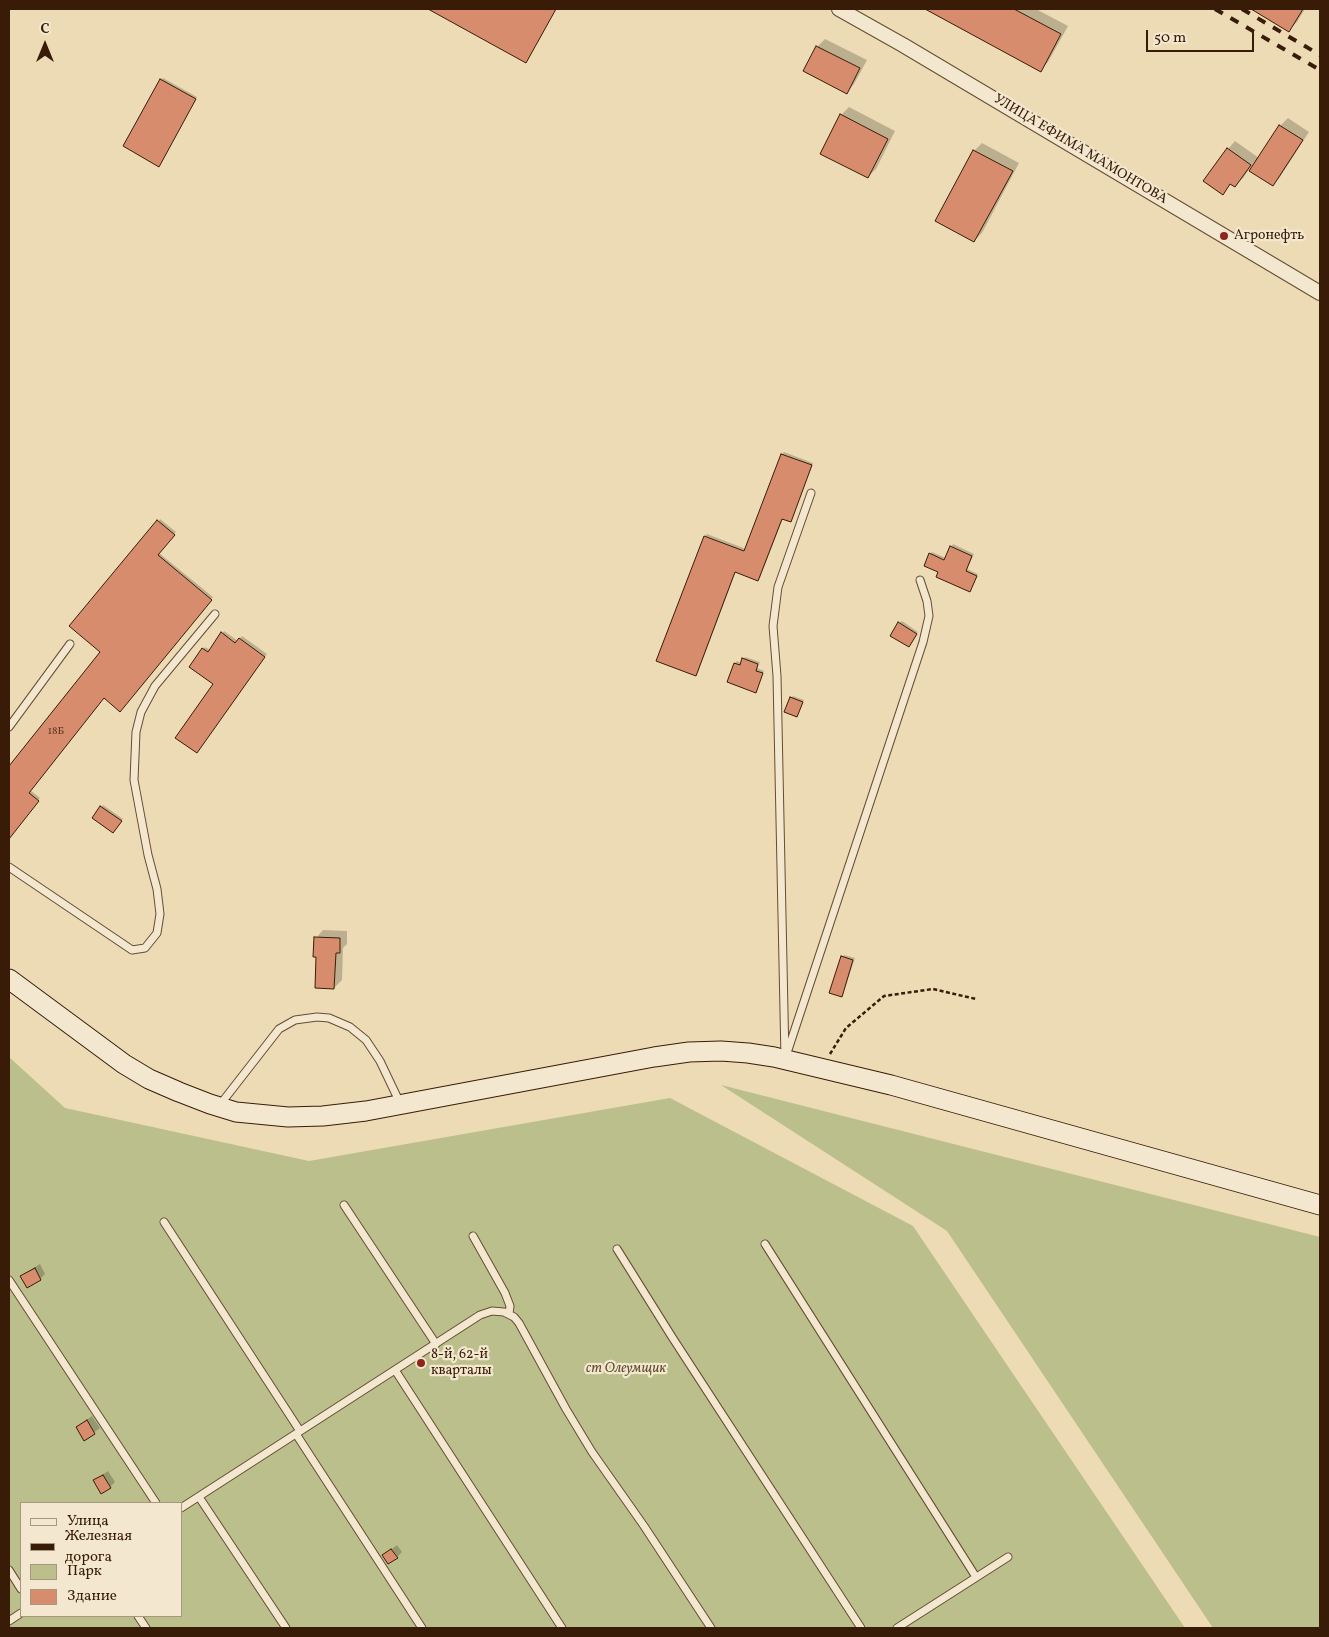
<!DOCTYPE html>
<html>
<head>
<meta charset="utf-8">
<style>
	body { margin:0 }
	#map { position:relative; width:1329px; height:1637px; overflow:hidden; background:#ecdbb5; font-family:Vollkorn,serif }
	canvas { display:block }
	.frame { position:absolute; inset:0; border:10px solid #391c07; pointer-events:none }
	.legend { position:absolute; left:20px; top:1502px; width:162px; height:115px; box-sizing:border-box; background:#f3e8cf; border:1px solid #a9967f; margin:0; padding:6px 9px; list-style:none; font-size:15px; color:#391c07 }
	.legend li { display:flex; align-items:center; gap:10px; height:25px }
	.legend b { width:25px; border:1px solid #a9967f }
	.north { position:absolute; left:20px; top:20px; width:50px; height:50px; -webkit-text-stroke:4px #f3e8cf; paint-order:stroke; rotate:0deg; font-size:14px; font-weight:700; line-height:20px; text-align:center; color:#391c07 }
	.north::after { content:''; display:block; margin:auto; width:18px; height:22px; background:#391c07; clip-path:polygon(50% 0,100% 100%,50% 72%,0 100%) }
	.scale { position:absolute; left:1146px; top:30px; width:108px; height:22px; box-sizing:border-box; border:2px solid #391c07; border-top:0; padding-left:6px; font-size:15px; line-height:18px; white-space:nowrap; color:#391c07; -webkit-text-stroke:4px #f3e8cf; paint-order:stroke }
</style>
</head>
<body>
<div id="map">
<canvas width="1329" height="1637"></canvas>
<div class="frame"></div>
<ul class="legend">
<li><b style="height:6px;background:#f3e8cf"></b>Улица</li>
<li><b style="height:6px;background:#391c07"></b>Железная дорога</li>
<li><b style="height:14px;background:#bbbf8b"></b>Парк</li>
<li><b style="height:14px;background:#d78c6e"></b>Здание</li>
</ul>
<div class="north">С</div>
<div class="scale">50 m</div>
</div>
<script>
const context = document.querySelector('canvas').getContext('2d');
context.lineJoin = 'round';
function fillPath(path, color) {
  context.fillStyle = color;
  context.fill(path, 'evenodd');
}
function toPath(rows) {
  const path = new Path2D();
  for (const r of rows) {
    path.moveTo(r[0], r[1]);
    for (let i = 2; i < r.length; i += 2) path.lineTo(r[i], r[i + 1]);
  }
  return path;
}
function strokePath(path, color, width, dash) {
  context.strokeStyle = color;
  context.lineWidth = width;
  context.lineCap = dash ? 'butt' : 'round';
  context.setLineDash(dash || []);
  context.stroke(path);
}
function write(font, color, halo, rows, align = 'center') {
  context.font = font + ' Vollkorn,serif';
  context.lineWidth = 4.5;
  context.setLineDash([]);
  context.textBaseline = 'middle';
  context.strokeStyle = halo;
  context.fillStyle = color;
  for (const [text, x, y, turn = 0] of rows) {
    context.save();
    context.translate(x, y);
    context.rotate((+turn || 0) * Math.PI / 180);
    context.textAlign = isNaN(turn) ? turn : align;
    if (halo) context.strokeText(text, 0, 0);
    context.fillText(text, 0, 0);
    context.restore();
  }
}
fillPath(toPath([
	[9,1057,65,1108,309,1161,670,1098,913,1226,1185,1628,9,1628],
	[21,1503,181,1503,181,1616,21,1616],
	[721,1085,1320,1237,1320,1628,1213,1628,947,1231]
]), '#bbbf8b');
fillPath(toPath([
	[431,9,556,9,526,61],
	[928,9,1036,9,1068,26,1048,62,1041,70],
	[1254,9,1305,9,1297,22,1289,30],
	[825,39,867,60,854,84,847,92,817,47],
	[163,78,197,97,161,163,161,80],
	[849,107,895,131,876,169,868,177,841,115],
	[1288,118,1309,132,1280,177,1273,185,1255,161,1243,178,1235,185,1232,183,1222,193,1228,149,1235,141,1259,158,1280,126],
	[982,143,1019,163,982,233,974,241,974,151],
	[784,452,813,463,792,518,783,518,760,578,758,580,736,571,698,672,695,674,705,536,707,534,746,549,782,454],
	[160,519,176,532,159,553,213,597,122,708,104,697,30,790,40,798,9,838,9,768,102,651],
	[953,544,974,554,967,569,978,574,971,589,940,572,930,554,932,552,946,558],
	[902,621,918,632,911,644,899,623],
	[224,631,238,641,242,636,267,654,199,749,215,684,190,667,203,649,205,647,210,650],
	[745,657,760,662,757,668,764,671,755,691,729,682,735,663,737,661,741,663],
	[793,696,804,700,797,716,791,698],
	[103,805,123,819,115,829,93,818],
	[323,930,347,931,347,944,343,948,342,980,334,988,318,956,316,938],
	[844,955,855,958,843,994,841,996,842,957],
	[40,1264,45,1274,40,1279,22,1277,27,1272],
	[92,1416,100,1428,85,1439,77,1427],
	[108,1471,115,1482,110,1487,95,1480],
	[397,1545,402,1552,397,1557,384,1555]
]), '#0003');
const building = toPath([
	[428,9,556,9,526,63,428,9],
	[925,9,1014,9,1061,34,1041,72,925,9],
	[1251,9,1303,9,1289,32,1251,9],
	[816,46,860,68,847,94,803,71,816,46],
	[160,79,196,99,159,167,123,146,160,79],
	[840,114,888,139,868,178,820,154,840,114],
	[1279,125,1303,140,1273,186,1249,171,1279,125],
	[1227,148,1251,165,1235,187,1230,184,1223,195,1203,181,1227,148],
	[973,150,1013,171,974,242,935,221,973,150],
	[781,454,812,465,791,522,782,519,758,581,735,572,696,676,656,661,704,536,744,551,781,454],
	[157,520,175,535,158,555,212,600,120,712,104,698,29,793,39,801,9,839,9,766,100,652,69,626,157,520],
	[950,546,972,556,966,571,977,576,970,592,936,577,938,572,924,566,929,553,944,560,950,546],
	[898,622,917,634,909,647,890,636,898,622],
	[221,632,235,643,239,638,265,657,197,753,175,738,213,684,189,667,202,648,208,652,221,632],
	[742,658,758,664,756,671,763,673,756,693,727,682,734,663,740,665,742,658],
	[790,697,803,702,797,717,784,712,790,697],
	[100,806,122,821,113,833,92,818,100,806],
	[314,937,340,938,340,953,336,953,334,989,315,988,316,957,313,957,314,937],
	[841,956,853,960,842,997,829,993,841,956],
	[35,1268,41,1280,27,1288,20,1276,35,1268],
	[87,1420,95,1434,84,1441,76,1427,87,1420],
	[103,1475,111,1488,101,1494,93,1480,103,1475],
	[391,1549,398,1558,388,1564,382,1555,391,1549]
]);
fillPath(building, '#d78c6e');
strokePath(building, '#391c07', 1);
const lane = toPath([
	[9,727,70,644],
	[9,867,132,950,145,948,157,933,160,914,157,889,148,855,134,780,136,732,141,712,155,686,215,614],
	[787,1053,923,642,929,616,927,601,920,580],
	[785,1059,777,676,773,626,778,587,811,493],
	[219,1106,279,1029,295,1020,317,1017,329,1018,350,1027,366,1040,380,1061,400,1103],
	[344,1205,436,1344],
	[164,1222,300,1431],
	[473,1236,505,1293,510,1306,509,1314],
	[765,1244,976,1577],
	[617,1249,672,1337,861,1628],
	[9,1280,156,1503],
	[395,1370,562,1628],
	[296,1434,422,1628],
	[199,1497,286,1628],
	[181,1508,480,1315,492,1311,504,1312,514,1317,519,1323,566,1409,592,1452,644,1526,711,1628],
	[9,1570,21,1589],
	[138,1616,146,1628],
	[9,1621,21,1613],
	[897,1628,1008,1557]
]);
const street = toPath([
	[839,9,903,45,1320,293]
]);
const secondary = toPath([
	[9,979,124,1064,149,1079,179,1092,210,1104,236,1112,288,1117,323,1116,366,1111,654,1057,689,1052,721,1051,748,1053,774,1057,891,1085,1320,1205]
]);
strokePath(lane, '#664c32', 9);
strokePath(street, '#664c32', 16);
strokePath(secondary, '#391c07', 21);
strokePath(toPath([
	[830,1054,846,1028,884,996,933,989,976,999]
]), '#391c07', 2.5, [4, 2.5]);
strokePath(lane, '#f3e8cf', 7);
strokePath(street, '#f3e8cf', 14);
strokePath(secondary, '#f3e8cf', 19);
strokePath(toPath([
	[1215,9,1320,70],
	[1242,9,1320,55]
]), '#391c07', 4, [9, 9]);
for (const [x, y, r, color] of [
	[1224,236,5,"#8f2418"],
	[421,1363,5,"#8f2418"]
]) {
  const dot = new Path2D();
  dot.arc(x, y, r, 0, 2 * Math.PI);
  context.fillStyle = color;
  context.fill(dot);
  strokePath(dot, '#f3e8cf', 2);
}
write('11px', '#603821', null, [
	["18Б",56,732]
]);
write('14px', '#391c07', '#f3e8cf', [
	["УЛИЦА ЕФИМА МАМОНТОВА",1080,150,31]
]);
write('14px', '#391c07', '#f3e8cf', [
	["Агронефть",1234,236],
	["8-й, 62-й",431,1355],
	["кварталы",431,1371]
], 'left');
write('italic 14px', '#604d2f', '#f3e8cf', [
	["ст Олеумщик",626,1369]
]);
</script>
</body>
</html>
